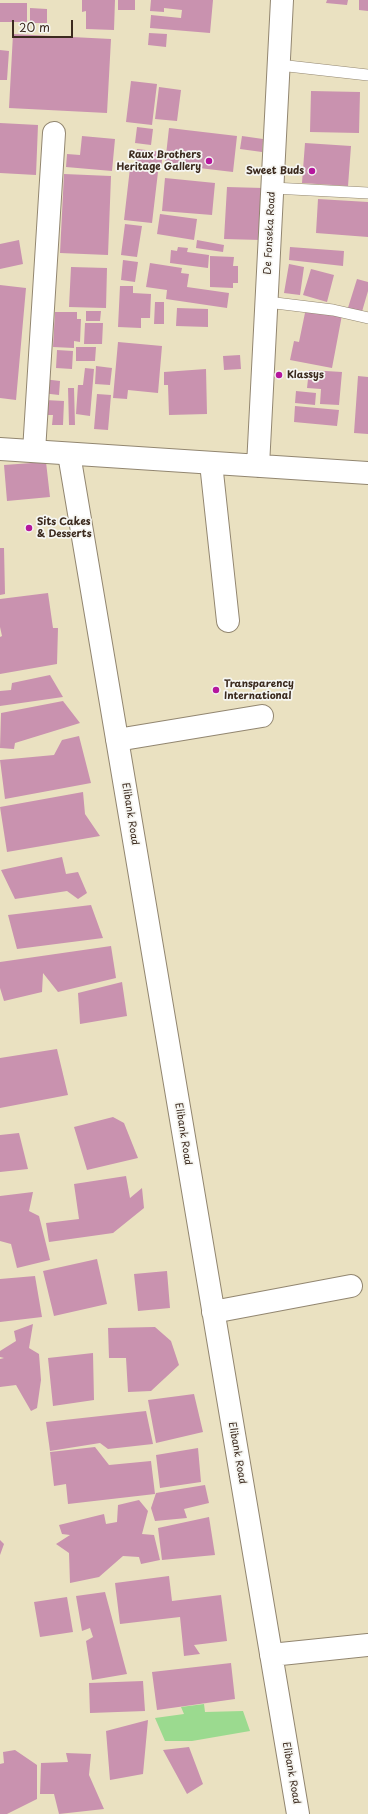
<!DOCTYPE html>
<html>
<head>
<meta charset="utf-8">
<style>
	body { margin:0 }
	#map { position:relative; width:368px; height:1814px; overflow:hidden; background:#eae1c1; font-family:"Playpen Sans",sans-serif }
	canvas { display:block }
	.scale { position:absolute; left:12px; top:20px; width:61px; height:18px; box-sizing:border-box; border:2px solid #3b2a1e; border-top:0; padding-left:5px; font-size:12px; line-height:14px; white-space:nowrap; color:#3b2a1e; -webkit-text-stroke:3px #f6f6f2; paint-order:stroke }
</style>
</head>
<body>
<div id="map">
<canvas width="368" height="1814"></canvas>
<div class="scale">20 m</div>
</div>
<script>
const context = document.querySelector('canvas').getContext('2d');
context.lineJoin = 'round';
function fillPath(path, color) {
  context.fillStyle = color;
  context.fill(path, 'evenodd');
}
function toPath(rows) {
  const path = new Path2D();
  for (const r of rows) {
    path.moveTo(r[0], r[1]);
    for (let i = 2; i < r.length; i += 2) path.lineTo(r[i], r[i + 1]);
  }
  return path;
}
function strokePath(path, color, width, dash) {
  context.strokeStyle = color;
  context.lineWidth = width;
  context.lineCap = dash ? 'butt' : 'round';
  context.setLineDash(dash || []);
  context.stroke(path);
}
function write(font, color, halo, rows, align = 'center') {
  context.font = font + ' "Playpen Sans",sans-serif';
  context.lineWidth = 3.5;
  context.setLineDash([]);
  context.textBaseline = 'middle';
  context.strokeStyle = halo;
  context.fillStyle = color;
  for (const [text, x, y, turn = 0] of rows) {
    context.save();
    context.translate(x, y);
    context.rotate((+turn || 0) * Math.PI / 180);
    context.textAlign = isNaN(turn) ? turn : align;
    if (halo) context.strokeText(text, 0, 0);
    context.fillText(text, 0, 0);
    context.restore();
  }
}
fillPath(toPath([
	[204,1704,205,1712,243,1711,250,1731,192,1741,165,1741,155,1718,184,1714,181,1707]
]), '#9bda8f');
fillPath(toPath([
	[82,0,115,0,114,30,86,29,86,11,82,12],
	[118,0,135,0,135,10,118,10],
	[151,0,213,0,210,33,150,28,151,15,181,18,182,10,164,8,164,12,150,11],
	[327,0,348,0,347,5,326,3],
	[359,0,368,0,368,11,359,10],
	[0,3,27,3,27,22,0,22],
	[30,8,47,9,47,23,30,23],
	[149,33,167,34,166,47,148,45],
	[13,34,111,39,107,113,9,108],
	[0,50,9,51,7,80,0,80],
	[131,81,157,84,152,125,126,122],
	[159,87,181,90,177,121,155,119],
	[311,91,360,92,359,133,310,132],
	[0,123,38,125,36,175,0,173],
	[137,127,153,129,151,145,135,143],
	[169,128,237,136,233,172,165,164],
	[82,136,115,139,112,171,66,167,67,154,80,155],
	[242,136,263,139,262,152,240,149],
	[305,143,351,146,348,186,302,183],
	[137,149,163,152,161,168,135,165],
	[130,168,158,172,152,223,124,220],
	[64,174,111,176,108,255,60,253],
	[165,178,215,183,212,215,162,211],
	[227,187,263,188,261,240,224,239],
	[318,199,368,202,368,237,316,233],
	[160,214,197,219,194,240,157,234],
	[125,224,142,226,137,257,121,255],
	[19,240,23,264,0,269,0,244],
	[197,240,224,245,223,252,196,248],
	[178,247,188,248,187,252,209,255,208,268,170,263,171,250,177,251],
	[290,247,344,251,343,266,289,260],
	[210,256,234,257,233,266,238,266,238,283,233,283,233,288,210,287],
	[123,260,138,262,135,282,121,280],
	[150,263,182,268,181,273,189,274,187,287,229,293,227,308,166,299,167,290,146,287],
	[289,264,304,267,300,295,284,293],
	[71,267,107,268,106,308,69,307],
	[311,269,334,275,327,302,303,295],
	[357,279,368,282,368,291,361,315,347,311],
	[0,285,26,288,16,400,0,398],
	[120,286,133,286,133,293,151,294,150,318,141,318,141,328,118,327],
	[155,302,164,302,164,324,154,324],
	[177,308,208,309,208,327,176,326],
	[306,308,342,315,332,368,290,360,294,341,299,342],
	[86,311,101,311,100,321,86,321],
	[55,312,77,312,77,319,81,319,80,342,74,341,74,348,53,347],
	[85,323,103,323,102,344,84,344],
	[118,342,162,346,158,393,128,390,127,399,113,398],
	[76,347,96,347,95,361,76,361],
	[57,350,73,351,72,369,56,368],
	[240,355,241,369,224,370,223,356],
	[96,366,112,368,110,385,95,384],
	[85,368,94,369,90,416,76,414,78,385,83,385],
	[206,369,207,414,169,415,168,385,164,385,164,372],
	[309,370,342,372,339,405,320,404,321,389,307,388],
	[358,376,368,377,368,434,354,433],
	[43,379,60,381,59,395,42,393],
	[68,388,74,388,75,425,69,425],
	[296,391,316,393,315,405,295,403],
	[97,394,111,395,108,430,94,429],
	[45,400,64,401,63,425,52,425,53,415,45,415],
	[295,406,339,410,337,426,294,422],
	[46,462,50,497,7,501,4,465],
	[0,548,4,548,5,594,0,595],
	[48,593,53,628,58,628,57,664,0,674,0,637,2,636,0,627,0,599],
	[50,675,63,697,0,706,0,691,11,690,12,683],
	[63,701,80,723,15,743,14,749,0,748,1,713],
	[79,736,91,783,5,799,0,760,54,755,62,740],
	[83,792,85,814,100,836,7,852,0,807],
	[62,857,66,874,78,872,87,893,78,899,67,891,15,899,1,870],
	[91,905,103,938,17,949,8,915],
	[111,946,116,978,58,992,43,973,42,992,4,1001,0,988,0,962],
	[122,982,127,1016,80,1024,78,993],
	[57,1049,68,1095,0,1108,0,1058],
	[113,1117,124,1123,138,1158,87,1170,74,1127],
	[19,1133,28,1169,0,1172,0,1135],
	[126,1176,130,1198,142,1188,144,1208,113,1233,49,1242,46,1223,79,1219,74,1184],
	[33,1192,29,1211,39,1216,50,1260,17,1268,11,1244,0,1241,0,1196],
	[97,1259,107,1304,54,1316,43,1271],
	[167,1271,170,1308,138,1311,134,1274],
	[35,1276,42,1317,0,1322,0,1279],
	[33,1324,29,1348,39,1354,41,1380,37,1408,31,1411,16,1385,0,1387,0,1359,4,1358,0,1357,0,1351,16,1341,14,1331],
	[155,1327,171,1341,179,1365,151,1391,128,1392,126,1358,109,1358,108,1328],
	[93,1353,94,1400,53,1406,48,1358],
	[194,1394,203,1432,156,1443,148,1400],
	[146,1411,153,1444,108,1449,100,1443,50,1451,46,1422],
	[95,1447,109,1465,151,1461,155,1494,68,1504,66,1484,54,1486,50,1452],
	[198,1448,201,1482,160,1488,156,1455],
	[205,1485,209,1503,184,1509,187,1518,155,1521,151,1508,156,1493],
	[139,1500,148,1511,142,1534,154,1535,160,1560,141,1564,139,1557,123,1556,99,1577,70,1583,69,1553,56,1544,70,1535,62,1534,59,1525,104,1514,106,1524,117,1522,118,1505],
	[209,1517,215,1555,162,1560,158,1528],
	[0,1540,4,1544,0,1555],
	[169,1576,172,1601,221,1595,227,1641,194,1645,200,1654,184,1656,180,1617,120,1624,115,1583],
	[105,1592,127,1674,92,1680,86,1641,93,1637,90,1628,82,1631,76,1596],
	[67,1597,73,1632,40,1637,34,1602],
	[231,1663,235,1699,157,1710,152,1672],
	[143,1681,145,1711,90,1713,89,1683],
	[148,1720,143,1774,110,1780,106,1731],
	[189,1747,203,1784,187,1794,163,1750],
	[15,1750,37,1765,37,1799,7,1814,0,1814,0,1764,4,1763,3,1752],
	[66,1753,91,1754,89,1775,104,1809,59,1814,54,1794,40,1794,41,1763,68,1762]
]), '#c992af');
const lane = toPath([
	[279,65,368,75],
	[273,188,368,193],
	[267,302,333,310,368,318]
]);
const street = toPath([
	[34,451,54,133],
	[69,454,298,1814],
	[211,463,228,621],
	[117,740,262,716],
	[213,1312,351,1286],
	[271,1655,368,1645]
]);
const secondary = toPath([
	[0,449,368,473],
	[258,466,282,0]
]);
strokePath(lane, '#928670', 12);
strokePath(street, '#928670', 24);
strokePath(secondary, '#928670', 24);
strokePath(lane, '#fff', 11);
strokePath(street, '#fff', 22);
strokePath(secondary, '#fff', 22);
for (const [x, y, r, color] of [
	[209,161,4,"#b5179e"],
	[312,171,4,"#b5179e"],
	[279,375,4,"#b5179e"],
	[29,528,4,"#b5179e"],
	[216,690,4,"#b5179e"]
]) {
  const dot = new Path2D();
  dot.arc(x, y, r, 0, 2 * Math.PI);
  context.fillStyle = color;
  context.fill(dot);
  strokePath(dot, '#f6f6f2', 1.5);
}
write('bold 10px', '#3b2a1e', '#f6f6f2', [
	["Raux Brothers",201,155,"right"],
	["Heritage Gallery",201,167,"right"],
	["Sweet Buds",304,171,"right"],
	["Klassys",287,375],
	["Sits Cakes",37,522],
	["& Desserts",37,534],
	["Transparency",224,684],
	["International",224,696]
], 'left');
write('10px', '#3b2a1e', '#f6f6f2', [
	["De Fonseka Road",270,233,-87],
	["Elibank Road",130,814,81],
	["Elibank Road",183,1134,81],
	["Elibank Road",237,1453,80],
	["Elibank Road",291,1773,80]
]);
</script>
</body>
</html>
